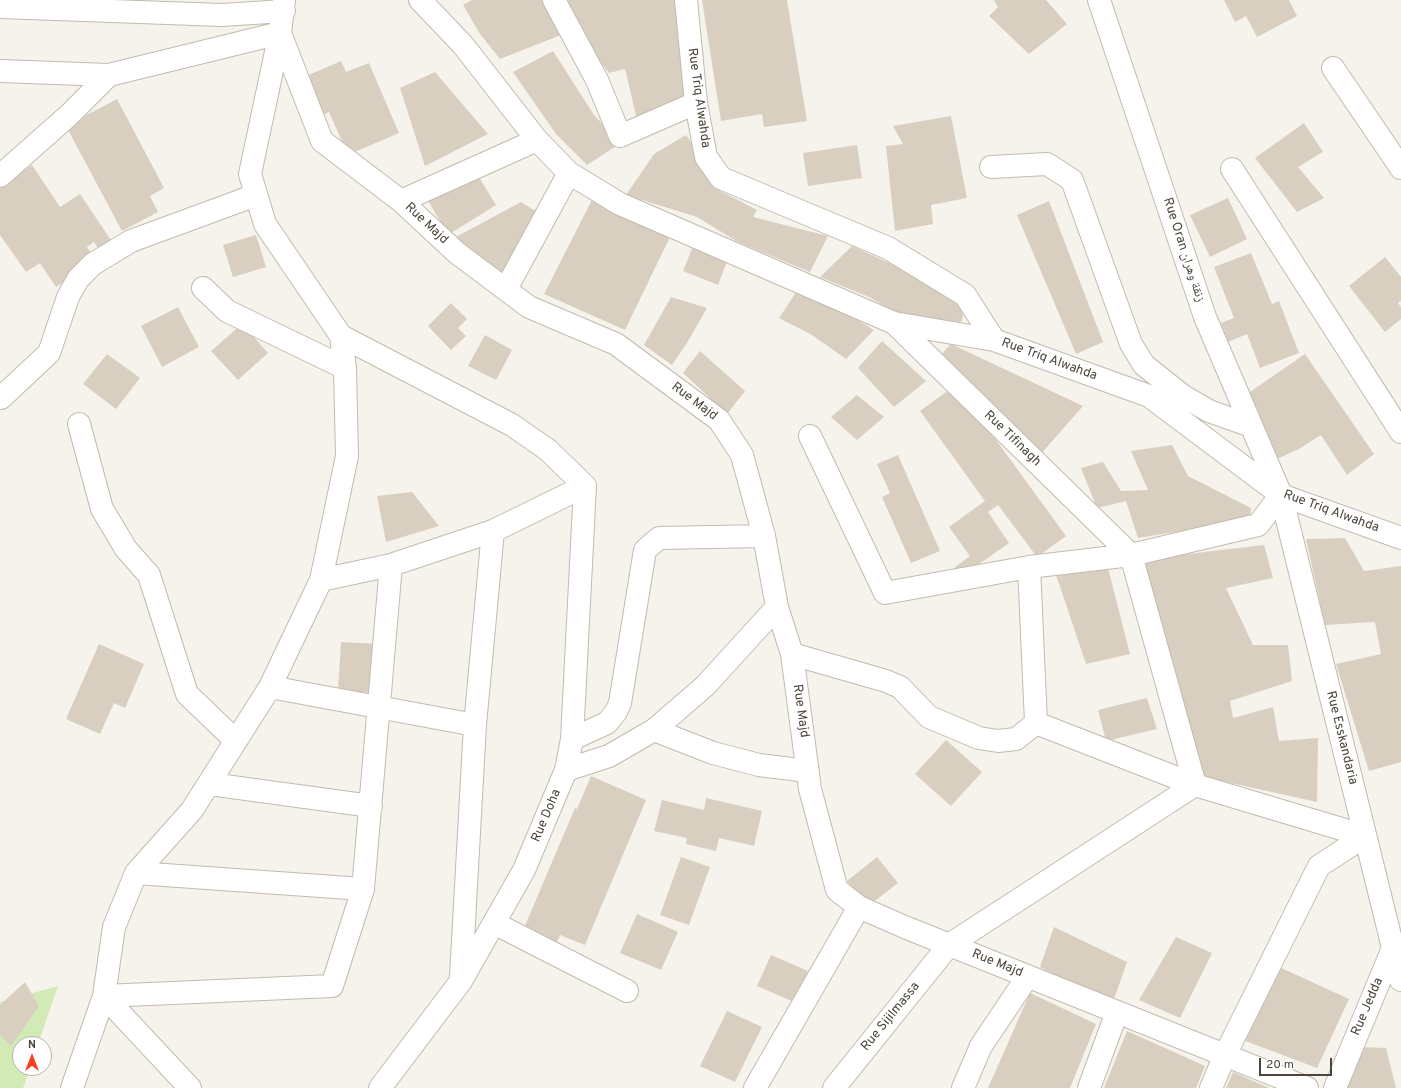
<!DOCTYPE html>
<html>
<head>
<meta charset="utf-8">
<style>
	body { margin:0 }
	#map { position:relative; width:1401px; height:1088px; overflow:hidden; background:#f6f3ec; font-family:Overpass,sans-serif }
	canvas { display:block }
	.north { position:absolute; left:12px; top:1036px; width:40px; height:40px; box-sizing:border-box; background:#fff; border:1px solid #b7b4b0; border-radius:50%; rotate:0deg; font-size:11px; font-weight:700; line-height:16px; text-align:center; color:#4b4439 }
	.north::after { content:''; display:block; margin:auto; width:14px; height:18px; background:#fc3f1d; clip-path:polygon(50% 0,100% 100%,50% 72%,0 100%) }
	.scale { position:absolute; left:1259px; top:1058px; width:73px; height:18px; box-sizing:border-box; border:2px solid #4b4439; border-top:0; padding-left:5px; font-size:12px; line-height:14px; white-space:nowrap; color:#4b4439; -webkit-text-stroke:3px #fff; paint-order:stroke }
</style>
</head>
<body>
<div id="map">
<canvas width="1401" height="1088"></canvas>
<div class="north">N</div>
<div class="scale">20 m</div>
</div>
<script>
const context = document.querySelector('canvas').getContext('2d');
context.lineJoin = 'round';
function fillPath(path, color) {
  context.fillStyle = color;
  context.fill(path, 'evenodd');
}
function toPath(rows) {
  const path = new Path2D();
  for (const r of rows) {
    path.moveTo(r[0], r[1]);
    for (let i = 2; i < r.length; i += 2) path.lineTo(r[i], r[i + 1]);
  }
  return path;
}
function strokePath(path, color, width, dash) {
  context.strokeStyle = color;
  context.lineWidth = width;
  context.lineCap = dash ? 'butt' : 'round';
  context.setLineDash(dash || []);
  context.stroke(path);
}
function write(font, color, halo, rows, align = 'center') {
  context.font = font + ' Overpass,"Noto Naskh Arabic",sans-serif';
  context.lineWidth = 3;
  context.setLineDash([]);
  context.textBaseline = 'middle';
  context.strokeStyle = halo;
  context.fillStyle = color;
  for (const [text, x, y, turn = 0] of rows) {
    context.save();
    context.translate(x, y);
    context.rotate((+turn || 0) * Math.PI / 180);
    context.textAlign = isNaN(turn) ? turn : align;
    if (halo) context.strokeText(text, 0, 0);
    context.fillText(text, 0, 0);
    context.restore();
  }
}
fillPath(toPath([
	[58,986,38,1044,20,1044,20,1068,30,1068,23,1088,0,1088,0,1002]
]), '#d2eab5');
fillPath(toPath([
	[472,0,546,0,561,35,500,59,480,34,463,5],
	[563,0,677,0,690,101,638,124,625,69,609,73,575,29],
	[702,0,787,0,807,121,764,127,762,114,721,121],
	[994,0,1046,0,1067,24,1029,54,989,16,998,7],
	[1224,0,1289,0,1297,16,1257,37,1246,16,1235,22],
	[553,51,594,115,621,143,587,165,556,134,513,72],
	[341,61,346,72,369,63,399,133,348,155,329,112,321,116,304,77],
	[435,72,488,134,425,166,400,88],
	[117,99,164,188,150,196,158,212,122,231,66,126],
	[951,116,967,198,931,205,933,224,895,231,886,146,903,144,893,126],
	[1304,123,1323,152,1298,167,1324,198,1297,212,1255,158],
	[686,135,701,156,713,187,757,210,753,217,828,236,810,272,738,242,697,217,626,195,654,154],
	[857,145,862,178,808,186,803,153],
	[32,165,60,207,80,194,115,246,102,254,94,242,87,247,91,253,81,259,86,267,56,287,40,263,26,272,0,235,0,187],
	[474,169,496,205,448,235,426,197],
	[1228,198,1247,239,1210,257,1190,215],
	[592,200,671,235,625,330,544,294],
	[1049,201,1103,342,1076,354,1017,215],
	[521,202,542,215,500,281,454,238],
	[256,235,266,267,233,277,223,245],
	[693,246,728,259,718,285,683,271],
	[852,246,896,266,964,305,962,321,947,326,902,316,869,297,820,277],
	[1251,253,1272,304,1279,301,1299,353,1260,368,1247,334,1228,342,1221,323,1234,318,1214,267],
	[1385,257,1401,277,1401,301,1398,303,1401,307,1401,319,1385,332,1349,286],
	[799,288,833,305,874,330,846,359,812,335,779,318],
	[671,297,707,308,687,343,672,365,644,345],
	[451,303,467,319,458,328,466,336,451,350,428,326],
	[178,307,199,347,162,367,141,326],
	[242,324,268,353,238,380,211,351],
	[485,335,512,350,496,380,468,366],
	[882,341,926,381,894,407,858,368],
	[951,344,1083,406,1040,455,935,361],
	[700,351,745,391,727,414,683,373],
	[107,354,140,378,116,409,83,384],
	[1305,354,1374,454,1347,475,1321,435,1299,449,1277,459,1244,396],
	[956,385,1066,536,1037,557,998,505,988,512,1009,543,962,576,955,567,970,556,949,527,985,501,920,411],
	[857,395,884,417,857,440,831,417],
	[1172,445,1188,476,1251,508,1250,520,1138,538,1126,501,1097,508,1081,468,1103,462,1121,491,1148,490,1131,451],
	[898,455,940,551,911,563,882,497,890,493,877,464],
	[412,492,439,526,386,542,377,496],
	[1345,538,1364,571,1401,566,1401,762,1369,771,1336,664,1381,654,1375,622,1325,625,1306,539],
	[1264,545,1273,578,1226,588,1253,645,1288,645,1292,681,1230,701,1233,718,1273,707,1279,741,1318,738,1317,802,1199,776,1137,560],
	[1108,568,1130,654,1086,664,1056,575],
	[341,642,379,644,376,693,338,691],
	[99,644,144,664,125,708,114,703,100,734,66,719],
	[1147,698,1157,729,1106,741,1098,710],
	[946,740,982,772,951,806,915,774],
	[591,776,646,800,585,945,560,935,557,942,524,928,575,808,577,809],
	[706,798,762,811,754,846,719,838,716,851,686,844,687,838,654,831,662,800,704,810],
	[681,857,710,867,689,925,660,915],
	[877,857,898,883,867,907,847,881],
	[637,914,678,932,661,970,620,953],
	[1054,927,1127,962,1112,1005,1040,967],
	[1176,937,1212,953,1180,1018,1139,1000],
	[771,955,808,971,794,1002,757,986],
	[1277,966,1349,999,1317,1068,1243,1040],
	[25,982,39,1006,11,1046,0,1035,0,1005],
	[1030,993,1096,1024,1070,1088,988,1088],
	[727,1011,762,1027,735,1082,700,1066],
	[1127,1031,1205,1066,1196,1088,1104,1088],
	[1360,1047,1386,1048,1396,1088,1344,1088],
	[1233,1072,1269,1088,1226,1088]
]), '#d8cfc1');
const street = toPath([
	[420,0,463,45,537,140,569,173,620,204,894,323,994,340],
	[554,0,597,80,620,136,696,103],
	[686,0,696,103,706,157,721,178,888,248,965,295,994,340,1149,396,1281,495,1401,538],
	[1099,0,1205,317,1281,495,1401,980],
	[0,7,222,15,284,11],
	[280,33,322,141,401,201,537,140],
	[1333,68,1401,168],
	[0,71,109,75],
	[991,167,1047,164,1072,180,1131,344,1144,365,1183,396,1209,411,1251,426],
	[1232,169,1401,432],
	[0,176,69,115,109,75,280,33],
	[401,201,457,253,529,307,616,344,719,420,742,455,764,536,777,607,792,654,810,789,837,890,859,907,907,928,1307,1088],
	[203,288,227,311,345,368],
	[506,289,569,173],
	[341,336,512,425,548,450,585,486,572,739,566,770],
	[1,398,49,353,68,297,78,279,93,264,131,241,256,195],
	[79,424,102,509,126,549,149,575,187,694,236,741],
	[810,436,885,593,1029,567,1131,555,1258,525,1281,495],
	[321,580,391,565,493,531,585,486],
	[792,654,886,681,900,687,929,717,979,738,998,741,1016,739,1036,723,1029,567],
	[270,687,475,725],
	[1036,723,1195,785,1365,836],
	[654,730,713,753,759,765,808,771],
	[572,739,607,723,616,712,620,703,645,550,659,538,764,536],
	[210,784,371,806],
	[136,873,363,889],
	[494,923,627,991],
	[461,976,475,725,493,531],
	[104,996,332,986,363,889,391,565],
	[104,996,190,1088],
	[72,1088,104,996,114,927,136,873,192,810,270,687,321,580,347,456,345,368,341,336,265,224,250,174,280,33,284,0],
	[380,1088,461,981,524,870,566,770,609,756,654,730,705,686,777,607],
	[755,1088,859,907],
	[834,1088,949,945,1195,785,1131,555,894,323],
	[963,1088,981,1046,1028,976],
	[1089,1088,1117,1012],
	[1211,1088,1225,1055,1319,866,1365,836],
	[1335,1088,1393,948]
]);
strokePath(street, '#c2bbae', 24);
strokePath(street, '#fff', 22);
write('13px', '#4b4439', '#fff', [
	["Rue Triq Alwahda",698,98,82],
	["Rue Majd",426,224,43],
	["Rue Oran زنقة وهران",1183,250,72],
	["Rue Triq Alwahda",1049,360,20],
	["Rue Majd",694,402,37],
	["Rue Tifinagh",1012,439,44],
	["Rue Triq Alwahda",1331,512,20],
	["Rue Majd",800,711,82],
	["Rue Esskandaria",1341,738,76],
	["Rue Doha",547,816,-67],
	["Rue Majd",997,964,22],
	["Rue Jedda",1368,1007,-67],
	["Rue Sijilmassa",891,1017,-51]
]);
</script>
</body>
</html>
